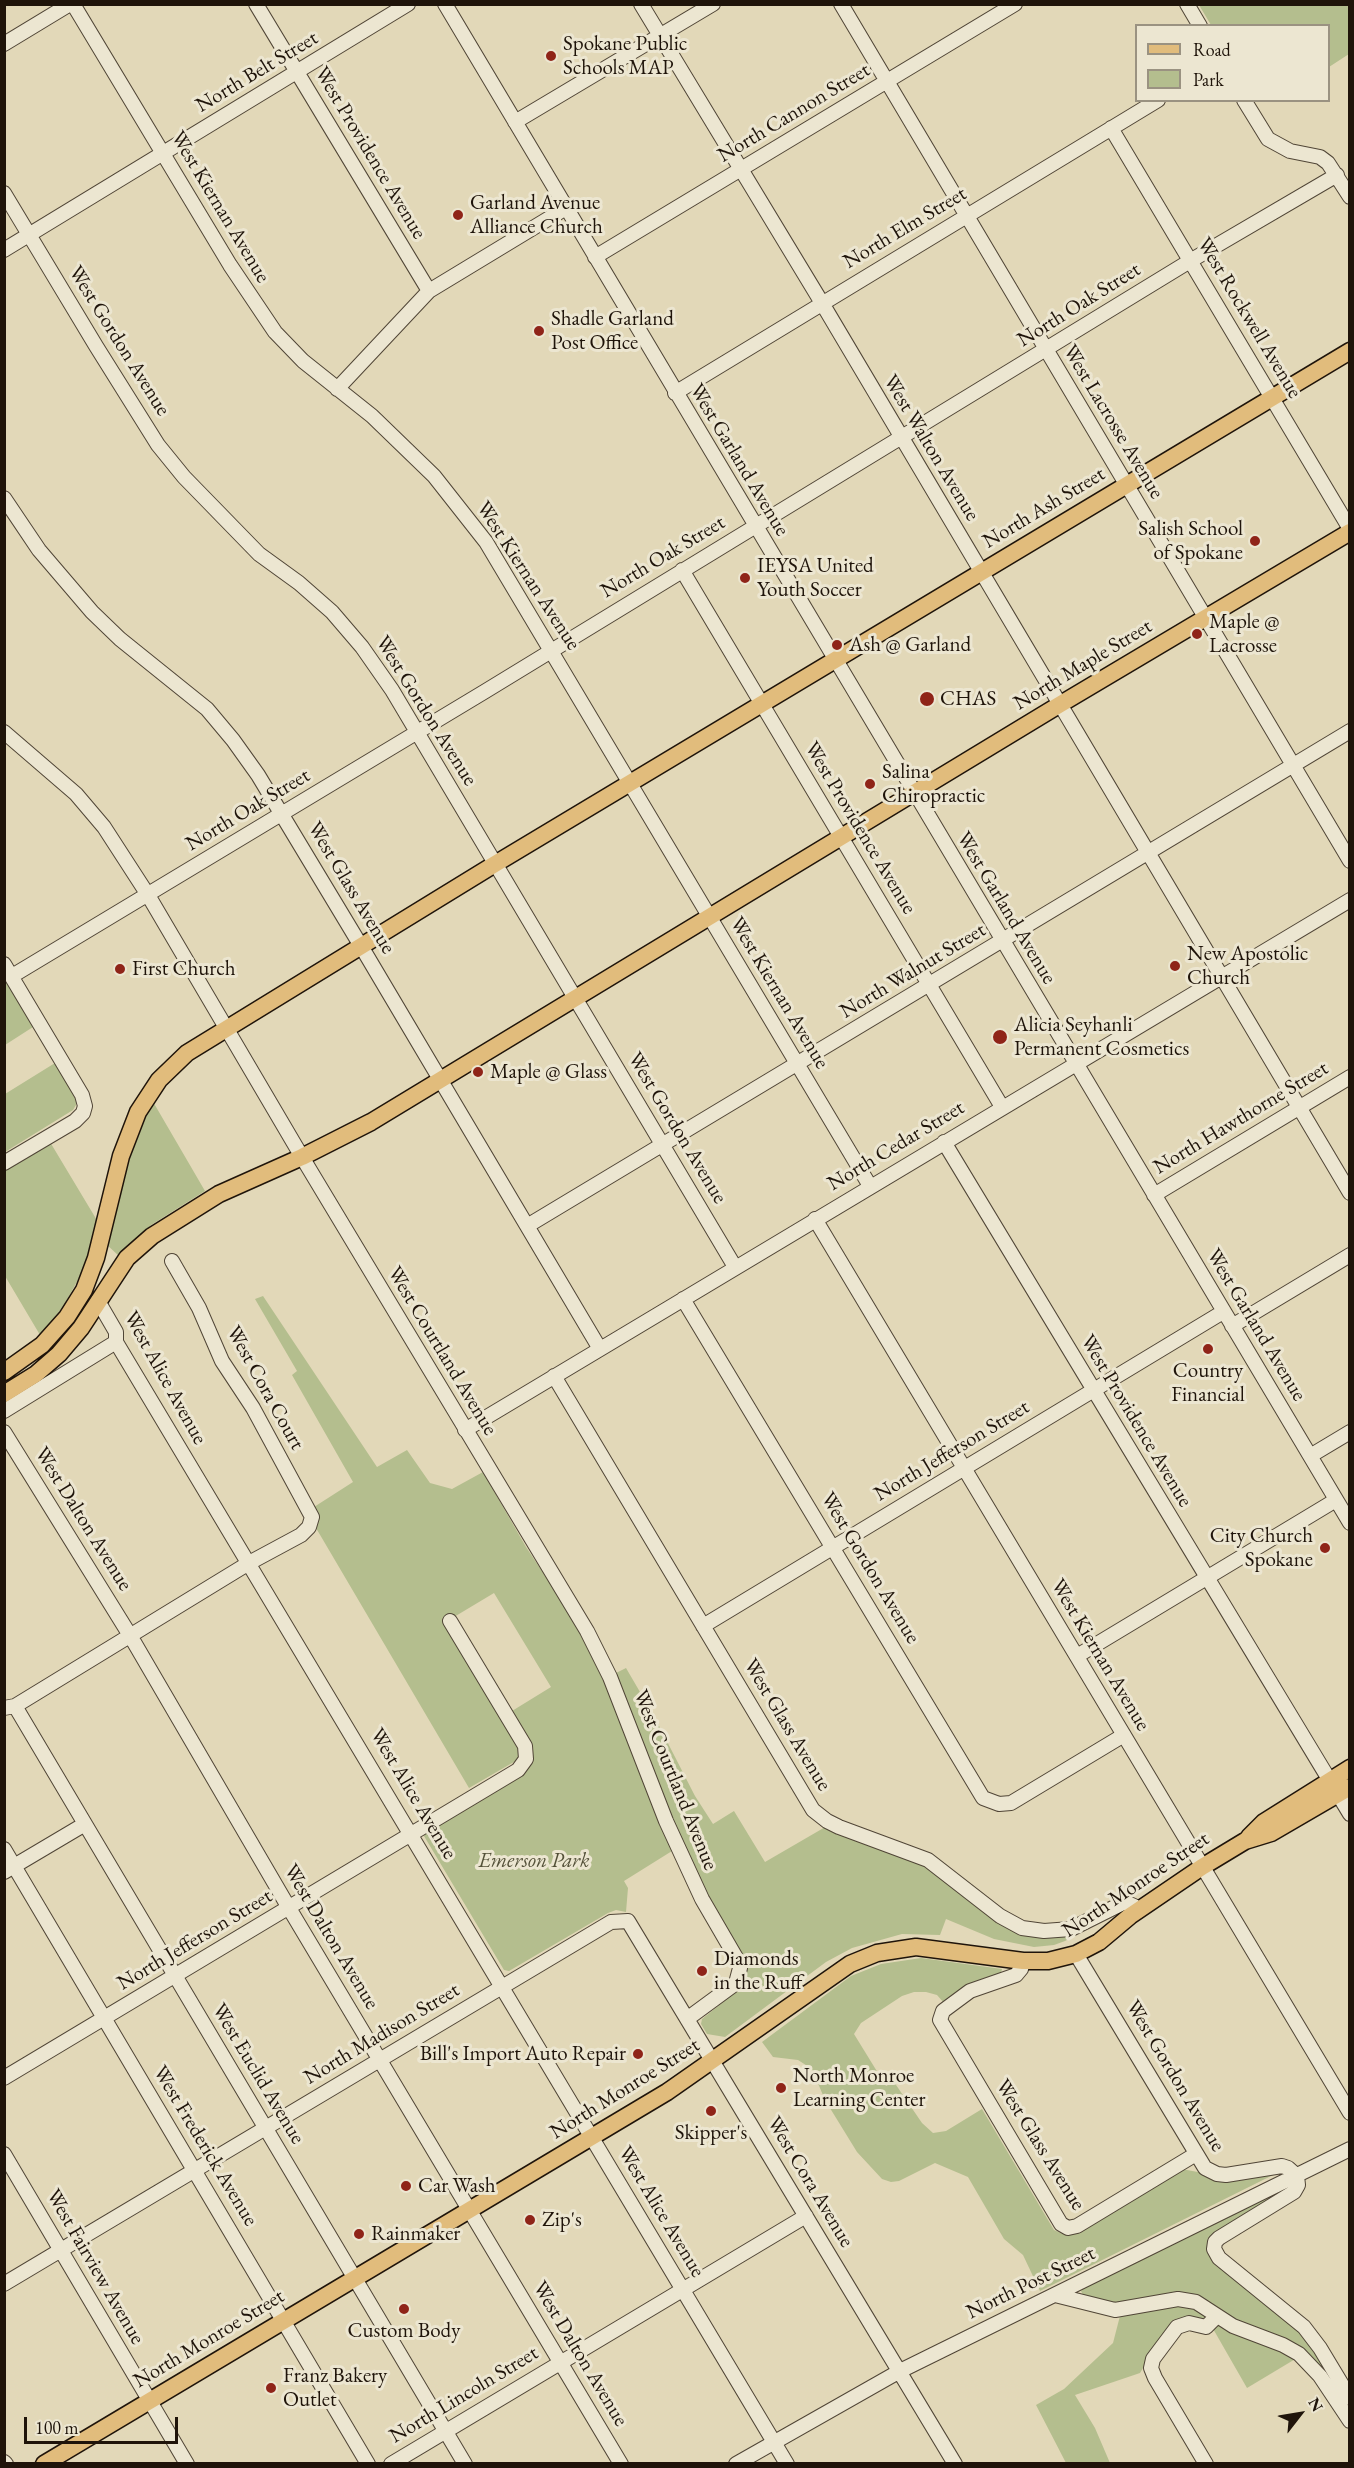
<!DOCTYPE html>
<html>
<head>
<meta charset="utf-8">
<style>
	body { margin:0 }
	#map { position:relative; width:1354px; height:2468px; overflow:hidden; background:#e2d8b8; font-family:"EB Garamond",serif }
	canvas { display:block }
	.frame { position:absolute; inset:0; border:6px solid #1f140a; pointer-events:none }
	.legend { position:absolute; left:1135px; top:24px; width:195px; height:78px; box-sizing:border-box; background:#ece6d1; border:2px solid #9a9281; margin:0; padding:8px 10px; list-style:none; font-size:18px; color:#1f140a }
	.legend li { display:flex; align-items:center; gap:12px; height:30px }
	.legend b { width:30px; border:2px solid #9a9281 }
	.north { position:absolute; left:1270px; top:2384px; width:60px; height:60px; -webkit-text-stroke:4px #ece6d1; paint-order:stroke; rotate:59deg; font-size:16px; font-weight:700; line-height:24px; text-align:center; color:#1f140a }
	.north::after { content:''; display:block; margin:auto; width:21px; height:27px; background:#1f140a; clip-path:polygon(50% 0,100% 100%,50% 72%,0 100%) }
	.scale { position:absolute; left:24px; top:2417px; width:154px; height:27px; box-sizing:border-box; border:3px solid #1f140a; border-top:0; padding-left:8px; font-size:18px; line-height:21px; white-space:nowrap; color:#1f140a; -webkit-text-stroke:4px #ece6d1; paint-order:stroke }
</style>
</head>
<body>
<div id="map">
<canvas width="1354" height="2468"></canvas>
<div class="frame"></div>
<ul class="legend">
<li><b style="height:8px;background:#e1bc7c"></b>Road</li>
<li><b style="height:16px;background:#b4be8e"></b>Park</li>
</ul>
<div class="north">N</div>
<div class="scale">100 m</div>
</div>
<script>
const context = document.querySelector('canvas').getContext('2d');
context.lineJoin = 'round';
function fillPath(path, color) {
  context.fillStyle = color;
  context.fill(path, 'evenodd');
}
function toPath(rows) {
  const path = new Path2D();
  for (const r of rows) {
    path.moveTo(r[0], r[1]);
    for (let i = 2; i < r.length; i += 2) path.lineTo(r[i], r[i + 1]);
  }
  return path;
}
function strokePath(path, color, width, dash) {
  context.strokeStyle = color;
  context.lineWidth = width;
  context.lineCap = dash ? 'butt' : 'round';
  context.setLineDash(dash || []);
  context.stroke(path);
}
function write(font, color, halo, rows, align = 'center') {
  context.font = font + ' "EB Garamond",serif';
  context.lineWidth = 6;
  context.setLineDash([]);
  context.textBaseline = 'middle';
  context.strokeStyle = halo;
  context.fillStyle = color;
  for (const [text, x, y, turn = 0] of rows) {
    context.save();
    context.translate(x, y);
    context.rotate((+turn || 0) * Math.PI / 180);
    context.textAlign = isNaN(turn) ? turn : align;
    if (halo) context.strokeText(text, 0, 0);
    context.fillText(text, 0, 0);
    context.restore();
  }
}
fillPath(toPath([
	[1199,5,1349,5,1349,54,1329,67,1328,26,1211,25],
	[5,980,33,1027,5,1045,4,1045],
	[55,1063,76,1098,76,1105,73,1110,5,1152,5,1094],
	[152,1100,205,1191,151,1225,119,1256,106,1244,127,1156],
	[50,1142,98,1222,85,1267,63,1307,40,1335,5,1276,4,1169],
	[263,1296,377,1467,407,1450,430,1483,452,1489,483,1472,526,1547,585,1636,606,1681,672,1851,624,1881,628,1888,626,1912,616,1910,608,1913,509,1971,504,1970,424,1836,425,1832,522,1774,528,1767,533,1757,533,1748,512,1711,551,1687,494,1593,444,1623,519,1746,521,1753,519,1759,469,1788,316,1528,314,1507,353,1482,292,1375,297,1371,255,1299],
	[626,1668,654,1716,695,1796,713,1824,734,1811,765,1862,827,1826,916,1858,1020,1930,1104,1920,1065,1941,1054,1945,1034,1947,994,1939,946,1919,940,1935,902,1934,852,1948,826,1962,725,2037,707,2034,701,2024,702,2019,743,1986,747,1977,746,1962,720,1921,686,1855,614,1674],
	[921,1958,1002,1969,1001,1973,979,1980,962,1988,944,2003,937,1995,926,1992,914,1992,902,1996,861,2023,854,2034,886,2086,894,2082,922,2123,933,2133,946,2131,982,2109,1054,2230,1065,2235,1075,2233,1177,2170,1187,2170,1224,2177,1282,2168,1273,2175,1040,2291,1023,2255,1004,2239,968,2177,935,2163,899,2181,891,2182,882,2179,857,2152,825,2100,812,2069,798,2060,773,2057,762,2042,851,1976,881,1964],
	[1288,2185,1292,2186,1214,2235,1207,2244,1210,2255,1306,2335,1349,2404,1349,2414,1297,2358,1247,2388,1212,2327,1189,2317,1172,2321,1140,2373,1075,2395,1095,2428,1110,2463,1066,2463,1036,2405,1064,2389,1113,2343,1121,2312,1083,2295,1081,2291,1086,2285]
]), '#b4be8e');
const minor = toPath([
	[73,4,230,265,275,332,303,361,372,416,434,476,486,542,870,1186],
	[256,4,429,291],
	[445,4,1350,1523],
	[641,4,822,303,1350,1193],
	[841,4,1350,861],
	[1187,4,1200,26],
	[4,44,70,4],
	[1244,100,1268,139,1290,151,1320,157,1328,163,1350,197],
	[515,122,713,4],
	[1111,128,1350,529],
	[4,193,96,346,158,445,184,477,259,554,299,583,332,612,362,647,392,690,735,1267],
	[4,250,408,4],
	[595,257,1015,4],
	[337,389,429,291,566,208],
	[675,393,1158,100],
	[4,498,39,550,92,612,120,639,207,709,233,740,258,775,361,946,600,1349],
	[682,570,1002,1107],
	[4,732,76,794,104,827,148,895,302,1157,587,1631,610,1677,666,1821,702,1899,738,1961,740,1968,736,1983,687,2019],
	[4,964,82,1095,85,1106,83,1113,75,1121,4,1163],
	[12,976,484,692,1190,261,1337,175],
	[944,1142,1350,1814],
	[1154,1195,1350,1077],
	[815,1219,1350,2113],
	[527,1226,1350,731],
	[683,1299,983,1798,999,1804,1011,1803,1124,1735],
	[98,1301,116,1332,116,1342,787,2464],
	[1232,1326,1350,1255],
	[554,1376,813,1810,827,1821,839,1827,928,1860,1000,1916,1022,1928,1044,1931,1071,1929,1125,1902,1134,1906,1138,1911],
	[4,1411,116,1342],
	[465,1430,1350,900],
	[4,1432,131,1637,289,1908,621,2464],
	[1310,1456,1350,1432],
	[703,1626,1223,1312],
	[1077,1656,1336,1500],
	[15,1706,465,2464],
	[4,1708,15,1706,249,1563,301,1535,309,1527,312,1517,253,1408,222,1361,199,1308,172,1261],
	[4,1849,368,2464],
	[4,1872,85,1824],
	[1076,1954,1205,2168,1217,2174,1226,2175,1282,2166,1288,2168,1297,2176,1298,2185,1294,2192,1219,2238,1215,2242,1214,2249,1219,2258,1304,2327,1320,2348,1350,2398],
	[1023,1961,1021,1969,1016,1975,970,1991,943,2011,940,2020,1061,2224,1068,2228,1077,2226,1196,2154],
	[4,2078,518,1770,526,1759,525,1746,450,1621],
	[4,2154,187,2464],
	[4,2284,611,1922,628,1921,955,2464],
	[1055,2295,1115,2310,1178,2299,1196,2302,1233,2326,1283,2345,1299,2354,1320,2376,1350,2421],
	[4,2462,6,2464],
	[391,2464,806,2216],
	[736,2464,900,2371,1350,2149],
	[1206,2464,1155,2378,1151,2368,1153,2359,1177,2327,1189,2323,1206,2327,1217,2316]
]);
const major = toPath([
	[4,1372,42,1345,67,1317,84,1290,96,1258,121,1156,138,1112,159,1080,187,1053,495,864,1350,351],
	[4,1394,36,1374,59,1354,81,1328,127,1258,152,1236,219,1194,302,1157,371,1122,1059,705,1350,532],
	[1249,1837,1264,1822,1350,1768],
	[44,2464,667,2092,850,1964,877,1953,916,1947,1023,1961,1048,1961,1076,1954,1099,1942,1130,1916,1202,1867,1245,1841,1271,1833,1350,1787]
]);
strokePath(minor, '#504536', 16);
strokePath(major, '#1f140a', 19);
strokePath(minor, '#ece6d1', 14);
strokePath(major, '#e1bc7c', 16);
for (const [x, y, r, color] of [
	[551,56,6,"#8f2418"],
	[458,215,6,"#8f2418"],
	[539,331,6,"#8f2418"],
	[1255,541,6,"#8f2418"],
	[745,578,6,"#8f2418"],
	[1197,634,6,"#8f2418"],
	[837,645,6,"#8f2418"],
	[927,699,8,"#8f2418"],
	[870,784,6,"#8f2418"],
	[1175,966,6,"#8f2418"],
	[120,969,6,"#8f2418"],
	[1000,1037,8,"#8f2418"],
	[478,1072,6,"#8f2418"],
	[1208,1349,6,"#8f2418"],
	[1325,1548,6,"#8f2418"],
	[702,1971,6,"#8f2418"],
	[638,2054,6,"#8f2418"],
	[781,2088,6,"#8f2418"],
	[711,2111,6,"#8f2418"],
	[406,2186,6,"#8f2418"],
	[530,2220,6,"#8f2418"],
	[359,2234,6,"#8f2418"],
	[404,2309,6,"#8f2418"],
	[271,2388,6,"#8f2418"]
]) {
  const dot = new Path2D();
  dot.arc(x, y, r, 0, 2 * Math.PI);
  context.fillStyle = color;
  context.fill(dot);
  strokePath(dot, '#ece6d1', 2);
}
write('21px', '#1f140a', '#ece6d1', [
	["Spokane Public",563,44],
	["Schools MAP",563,68],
	["Garland Avenue",470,203],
	["Alliance Church",470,227],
	["Shadle Garland",551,319],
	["Post Office",551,343],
	["Salish School",1243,529,"right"],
	["of Spokane",1243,553,"right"],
	["IEYSA United",757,566],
	["Youth Soccer",757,590],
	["Maple @",1209,622],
	["Lacrosse",1209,646],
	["Ash @ Garland",849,645],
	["CHAS",940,699],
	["Salina",882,772],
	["Chiropractic",882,796],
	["New Apostolic",1187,954],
	["Church",1187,978],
	["First Church",132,969],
	["Alicia Seyhanli",1014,1025],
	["Permanent Cosmetics",1014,1049],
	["Maple @ Glass",490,1072],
	["Country",1208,1371,"center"],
	["Financial",1208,1395,"center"],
	["City Church",1313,1536,"right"],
	["Spokane",1313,1560,"right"],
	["Diamonds",714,1959],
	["in the Ruff",714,1983],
	["Bill's Import Auto Repair",626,2054,"right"],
	["North Monroe",793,2076],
	["Learning Center",793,2100],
	["Skipper's",711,2133,"center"],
	["Car Wash",418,2186],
	["Zip's",542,2220],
	["Rainmaker",371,2234],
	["Custom Body",404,2331,"center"],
	["Franz Bakery",283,2376],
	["Outlet",283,2400]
], 'left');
write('21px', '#1f140a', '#ece6d1', [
	["North Belt Street",257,72,-31],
	["North Cannon Street",794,113,-31],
	["West Providence Avenue",370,153,59],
	["West Kiernan Avenue",220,207,59],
	["North Elm Street",905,228,-31],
	["North Oak Street",1079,305,-32],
	["West Rockwell Avenue",1249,318,59],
	["West Gordon Avenue",119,341,58],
	["West Lacrosse Avenue",1113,422,59],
	["West Walton Avenue",931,448,59],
	["West Garland Avenue",739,460,59],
	["North Ash Street",1044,508,-31],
	["North Oak Street",663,557,-31],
	["West Kiernan Avenue",528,576,57],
	["North Maple Street",1083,665,-31],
	["West Gordon Avenue",426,711,58],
	["North Oak Street",248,810,-31],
	["West Providence Avenue",860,828,59],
	["West Glass Avenue",351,888,59],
	["West Garland Avenue",1006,908,59],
	["North Walnut Street",913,971,-31],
	["West Kiernan Avenue",779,993,59],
	["North Hawthorne Street",1241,1118,-31],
	["West Gordon Avenue",677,1128,59],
	["North Cedar Street",896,1146,-31],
	["West Garland Avenue",1256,1325,59],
	["West Courtland Avenue",442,1351,59],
	["West Alice Avenue",165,1378,61],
	["West Cora Court",265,1388,61],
	["West Providence Avenue",1136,1421,59],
	["North Jefferson Street",952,1451,-31],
	["West Dalton Avenue",83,1519,58],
	["West Gordon Avenue",870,1568,59],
	["West Kiernan Avenue",1100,1655,59],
	["West Glass Avenue",787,1725,59],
	["West Courtland Avenue",675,1780,68],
	["West Alice Avenue",413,1794,59],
	["North Monroe Street",1136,1885,-34],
	["West Dalton Avenue",331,1937,59],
	["North Jefferson Street",195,1940,-31],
	["North Madison Street",382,2034,-31],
	["West Euclid Avenue",258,2074,59],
	["West Gordon Avenue",1175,2076,59],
	["North Monroe Street",625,2089,-32],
	["West Glass Avenue",1040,2145,58],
	["West Frederick Avenue",205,2146,59],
	["West Cora Avenue",810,2182,59],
	["West Alice Avenue",661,2212,59],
	["West Fairview Avenue",95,2267,60],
	["North Post Street",1031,2283,-26],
	["North Monroe Street",209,2339,-31],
	["West Dalton Avenue",580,2354,59],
	["North Lincoln Street",464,2395,-31]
]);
write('italic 21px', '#535038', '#ece6d1', [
	["Emerson Park",534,1861]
]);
</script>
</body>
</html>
